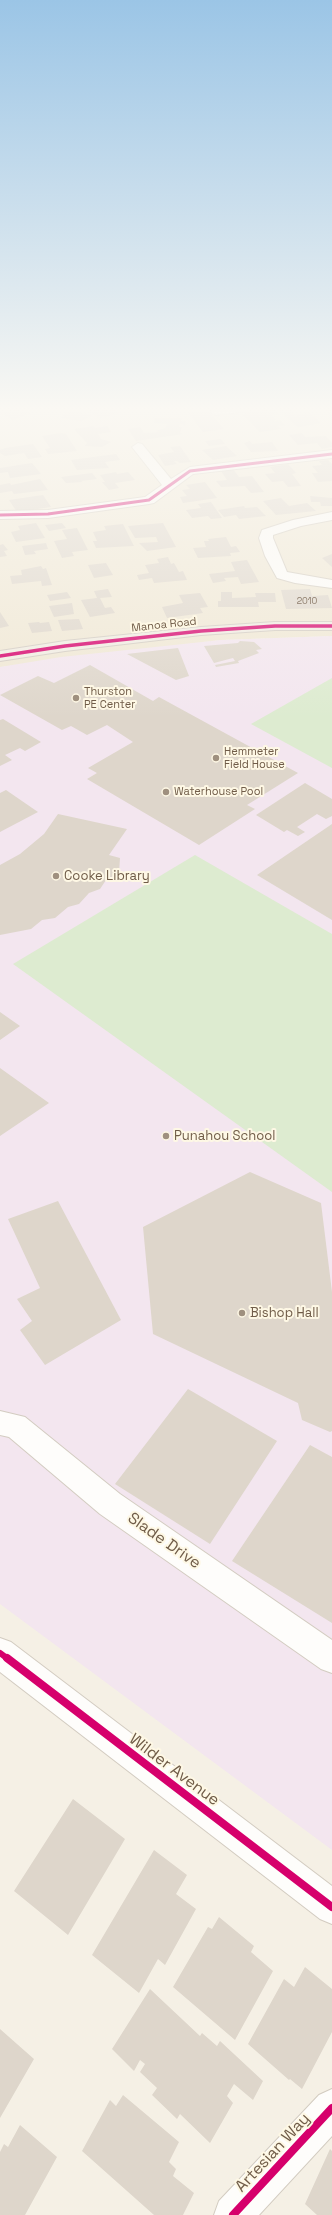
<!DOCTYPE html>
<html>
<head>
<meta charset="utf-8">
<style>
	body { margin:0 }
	canvas { display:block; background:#f5f0e5 }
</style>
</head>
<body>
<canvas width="332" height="2215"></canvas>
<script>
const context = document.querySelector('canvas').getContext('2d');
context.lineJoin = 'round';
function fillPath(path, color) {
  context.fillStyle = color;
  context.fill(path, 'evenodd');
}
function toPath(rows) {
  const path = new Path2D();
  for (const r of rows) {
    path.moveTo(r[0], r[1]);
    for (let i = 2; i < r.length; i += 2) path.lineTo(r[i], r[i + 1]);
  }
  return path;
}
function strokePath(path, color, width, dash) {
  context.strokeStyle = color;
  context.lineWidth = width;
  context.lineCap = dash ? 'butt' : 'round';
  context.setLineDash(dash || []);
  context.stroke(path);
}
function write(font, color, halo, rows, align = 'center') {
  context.font = font + ' "Space Grotesk",sans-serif';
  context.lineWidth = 4;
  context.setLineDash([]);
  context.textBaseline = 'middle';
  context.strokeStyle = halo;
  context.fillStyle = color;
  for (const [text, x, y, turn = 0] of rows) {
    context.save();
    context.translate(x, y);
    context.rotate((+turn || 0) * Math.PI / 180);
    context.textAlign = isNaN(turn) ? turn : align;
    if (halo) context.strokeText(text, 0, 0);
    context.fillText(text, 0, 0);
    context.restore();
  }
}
fillPath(toPath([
	[0,408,332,408,332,636,221,640,0,667]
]), '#f0e8d5');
fillPath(toPath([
	[332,636,332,1850,0,1604,0,667,61,657,221,640]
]), '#f3e6ef');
fillPath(toPath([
	[332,678,332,768,251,724],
	[195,855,332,934,332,1192,13,964]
]), '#ddebd0');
fillPath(toPath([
	[16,408,31,413,13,420,1,413],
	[97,408,113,408,111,409,119,413,101,418,87,411],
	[272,408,278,414,272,415,275,420,271,421,280,420,285,425,278,426,281,429,260,432,242,414],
	[276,408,289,408,295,416,309,412,321,423,300,427,296,426],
	[323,408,332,408,332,418],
	[69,410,82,413,92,415,82,421,61,418],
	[209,411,224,429,203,432,188,413],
	[155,418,182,418,181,421,186,421,185,425,180,424,179,427,182,427,180,433,183,434,136,441,128,429,140,427,144,433,160,432,156,431,165,428,167,424,154,423],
	[94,426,95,428,107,426,111,432,98,434,101,439,111,442,102,447,85,446,87,443,74,429],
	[61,433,66,434,77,451,48,454,45,449,50,448,42,436],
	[302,433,305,437,326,436,332,443,332,447,322,449,317,443,298,445,289,435],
	[221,439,225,444,209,446,205,441],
	[250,441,252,444,272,442,278,451,251,452,244,443],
	[33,444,42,457,28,459,24,453,5,456,0,453,0,450,5,448],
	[180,446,191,462,180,463,177,461,174,461,177,464,165,466,158,455,174,452,170,447],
	[226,446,237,456,213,460,202,450],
	[116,454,120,460,105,462,109,468,77,470,71,460],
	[328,460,332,464,332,481,318,482,312,473,318,473,312,466,322,465,319,461],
	[32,463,41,474,10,478,8,472,0,473,0,468],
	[288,464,296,473,292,474,301,486,288,487,283,481,272,482,265,474,275,473,270,467],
	[233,469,239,477,252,476,264,492,251,493,245,486,221,487,216,481,227,480,221,471],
	[116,472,117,474,128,472,135,480,115,483,119,488,109,490,102,482,105,482,100,475],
	[92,473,97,479,81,481,83,482,66,483,61,477],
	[40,479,48,490,14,494,12,491,0,493,0,485,10,483,11,485],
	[205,482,217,498,183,503,180,497,187,496,182,490,190,489,186,485],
	[43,495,51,507,17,512,9,500],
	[310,496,332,498,332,506,321,506,320,502,311,502],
	[281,498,289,506,307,503,316,511,276,515,263,501],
	[211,502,222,518,211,519,208,516,192,518,186,510,201,508,198,504],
	[244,506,245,508,257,507,266,516,239,519,236,515,224,517,218,510],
	[36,523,45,538,16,542,11,532,20,530,18,526],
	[62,523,66,528,49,531,45,525],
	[163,523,176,547,147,551,139,543,158,542,156,537,135,538,128,526],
	[123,524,134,546,96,548,93,541,97,541,93,532,106,530,104,526],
	[77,528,88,550,72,552,74,556,62,558,54,541,67,539,62,530],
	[226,537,231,547,236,546,240,552,230,553,231,556,198,558,193,548,206,547,204,541,209,541,208,539],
	[46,543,48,549,34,551,36,554,25,555,22,546],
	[3,544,8,550,4,551,7,556,0,557,0,545],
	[332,554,332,567,322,558],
	[168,557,171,564,174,563,179,572,183,571,187,580,154,583,152,578,139,580,137,575,149,573,145,565,159,563,157,559],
	[247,560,259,582,241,584,238,577,224,578,226,581,213,583,209,574,235,571,231,562],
	[106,563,113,575,94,578,88,565],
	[41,566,43,569,46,568,52,585,42,586,41,581,12,584,10,576,22,575,21,570],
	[108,589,112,597,100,598,105,608,111,607,115,613,90,617,81,600,97,598,94,591],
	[310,589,312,596,328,595,332,608,286,609,281,590],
	[67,592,71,598,50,601,47,595],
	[221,592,232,592,232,598,256,597,255,593,275,593,276,602,258,602,259,607,218,607,218,601,221,601],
	[200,593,208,607,200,608,203,613,167,618,162,607,183,603,179,595],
	[72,603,74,614,54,617,49,606],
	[0,612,9,626,0,628],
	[79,619,83,629,62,631,58,620],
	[39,622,40,623,49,622,52,631,32,633,28,623],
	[240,641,254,642,262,649,256,650,259,653,238,661,239,663,216,667,215,665,235,661,233,658,214,663,204,646,238,643],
	[178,648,189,676,176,680,127,654],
	[90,665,153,701,159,697,298,773,247,805,255,809,199,845,87,779,97,773,88,768,133,742,107,725,87,735,71,726,62,730,0,695,38,676,54,683],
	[3,719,41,742,25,751,20,748,5,755,12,760,0,766,0,720],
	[305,783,332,799,332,816,326,819,317,814,297,827,305,832,298,836,287,830,284,832,256,815],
	[6,790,38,812,0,832,0,793],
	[58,814,127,829,109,855,120,858,119,873,106,880,100,889,89,893,79,904,68,907,55,918,42,920,31,929,0,935,0,865,20,854,44,834],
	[332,824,332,920,257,875],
	[0,1012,20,1026,0,1040],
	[0,1068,49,1103,0,1136],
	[250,1172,321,1203,332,1292,332,1431,330,1432,302,1420,298,1403,153,1334,143,1227],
	[58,1201,121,1320,45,1365,20,1330,32,1321,17,1299,40,1288,8,1219],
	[188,1389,277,1441,210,1544,115,1484],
	[310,1445,332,1457,332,1623,232,1561],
	[73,1799,125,1839,68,1935,14,1891],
	[154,1850,187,1875,176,1894,196,1909,165,1965,158,1959,139,1993,92,1955],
	[219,1917,254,1946,251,1952,273,1971,235,2040,173,1987,208,1927,212,1929],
	[305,1967,332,1989,332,2032,302,2089,290,2079,289,2080,248,2044,284,1979,294,1987],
	[150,1989,200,2036,202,2033,217,2046,220,2041,263,2081,253,2100,234,2084,227,2096,233,2103,210,2143,180,2114,177,2119,152,2095,157,2088,140,2072,145,2064,140,2060,134,2071,112,2049],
	[0,2029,34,2059,0,2118],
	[123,2095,179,2142,169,2162,176,2169,173,2176,194,2193,183,2215,154,2215,82,2151,110,2100,116,2106],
	[20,2125,57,2157,25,2215,0,2215,0,2152,4,2144,8,2147],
	[330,2149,332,2151,332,2215,317,2215,305,2204]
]), '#ded6cb');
const minor = toPath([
	[0,408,8,408,0,411,0,408],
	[224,408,254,408,248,411,216,415,210,412,212,410,224,408],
	[138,443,142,444,171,479,190,467,332,450,332,458,193,474,154,503,149,504,48,518,0,519,0,511,48,510,145,497,162,485,132,447,138,443],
	[332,512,332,520,301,526,273,535,273,538,287,572,332,580,332,588,295,583,277,578,265,556,259,538,262,530,293,520,332,512],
	[0,1411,25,1417,120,1494,332,1640,332,1673,321,1669,100,1514,9,1437,0,1435,0,1411],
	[0,1638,11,1642,332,1886,332,1924,320,1919,0,1672,0,1638],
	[332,2089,332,2136,259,2215,214,2215,219,2201,319,2095,332,2089]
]);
const major = toPath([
	[275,622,332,622,332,630,275,630,201,635,65,651,0,661,0,651,65,641,201,627,275,622]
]);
strokePath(minor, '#d3ccc1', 2);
strokePath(major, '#d3ccc3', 2);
fillPath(minor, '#fefdfb');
fillPath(major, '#f1ede3');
strokePath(toPath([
	[0,515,48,514,149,500,190,471,332,454]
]), '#d6006c', 3);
strokePath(toPath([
	[0,656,65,646,201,631,275,626,332,626]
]), '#d6006c', 3.5);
strokePath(toPath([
	[0,1653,8,1659]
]), '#d6006c', 6);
strokePath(toPath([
	[7,1658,332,1907],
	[233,2215,332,2108]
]), '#d6006c', 8);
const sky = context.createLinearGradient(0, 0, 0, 718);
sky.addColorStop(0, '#9bc5e6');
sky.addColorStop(0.57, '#faf8f3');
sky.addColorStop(1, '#faf8f300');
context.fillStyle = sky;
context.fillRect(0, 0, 332, 718);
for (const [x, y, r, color] of [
	[76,698,4,"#9f907f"],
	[216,758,4,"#9f907f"],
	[166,792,4,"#9f907f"],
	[56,876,4,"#9f907f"],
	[166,1136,4,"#9f907f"],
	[242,1313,4,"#9f907f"]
]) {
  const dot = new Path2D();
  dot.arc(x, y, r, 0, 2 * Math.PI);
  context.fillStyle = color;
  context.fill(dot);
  strokePath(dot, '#fef8e5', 1.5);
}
write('9px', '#8e7d6c', null, [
	["2010",307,602]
]);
write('11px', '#705c48', '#fef8e5', [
	["Manoa Road",164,625,-6]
]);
write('11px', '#705c48', '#fef8e5', [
	["Thurston",84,692],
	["PE Center",84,705],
	["Hemmeter",224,752],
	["Field House",224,765],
	["Waterhouse Pool",174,792]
], 'left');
write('13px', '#705c48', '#fef8e5', [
	["Cooke Library",64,876],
	["Punahou School",174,1136],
	["Bishop Hall",250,1313]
], 'left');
write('16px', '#705c48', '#fef8e5', [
	["Slade Drive",164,1541,35],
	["Wilder Avenue",174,1770,37],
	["Artesian Way",273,2153,-47]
]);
</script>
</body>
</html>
